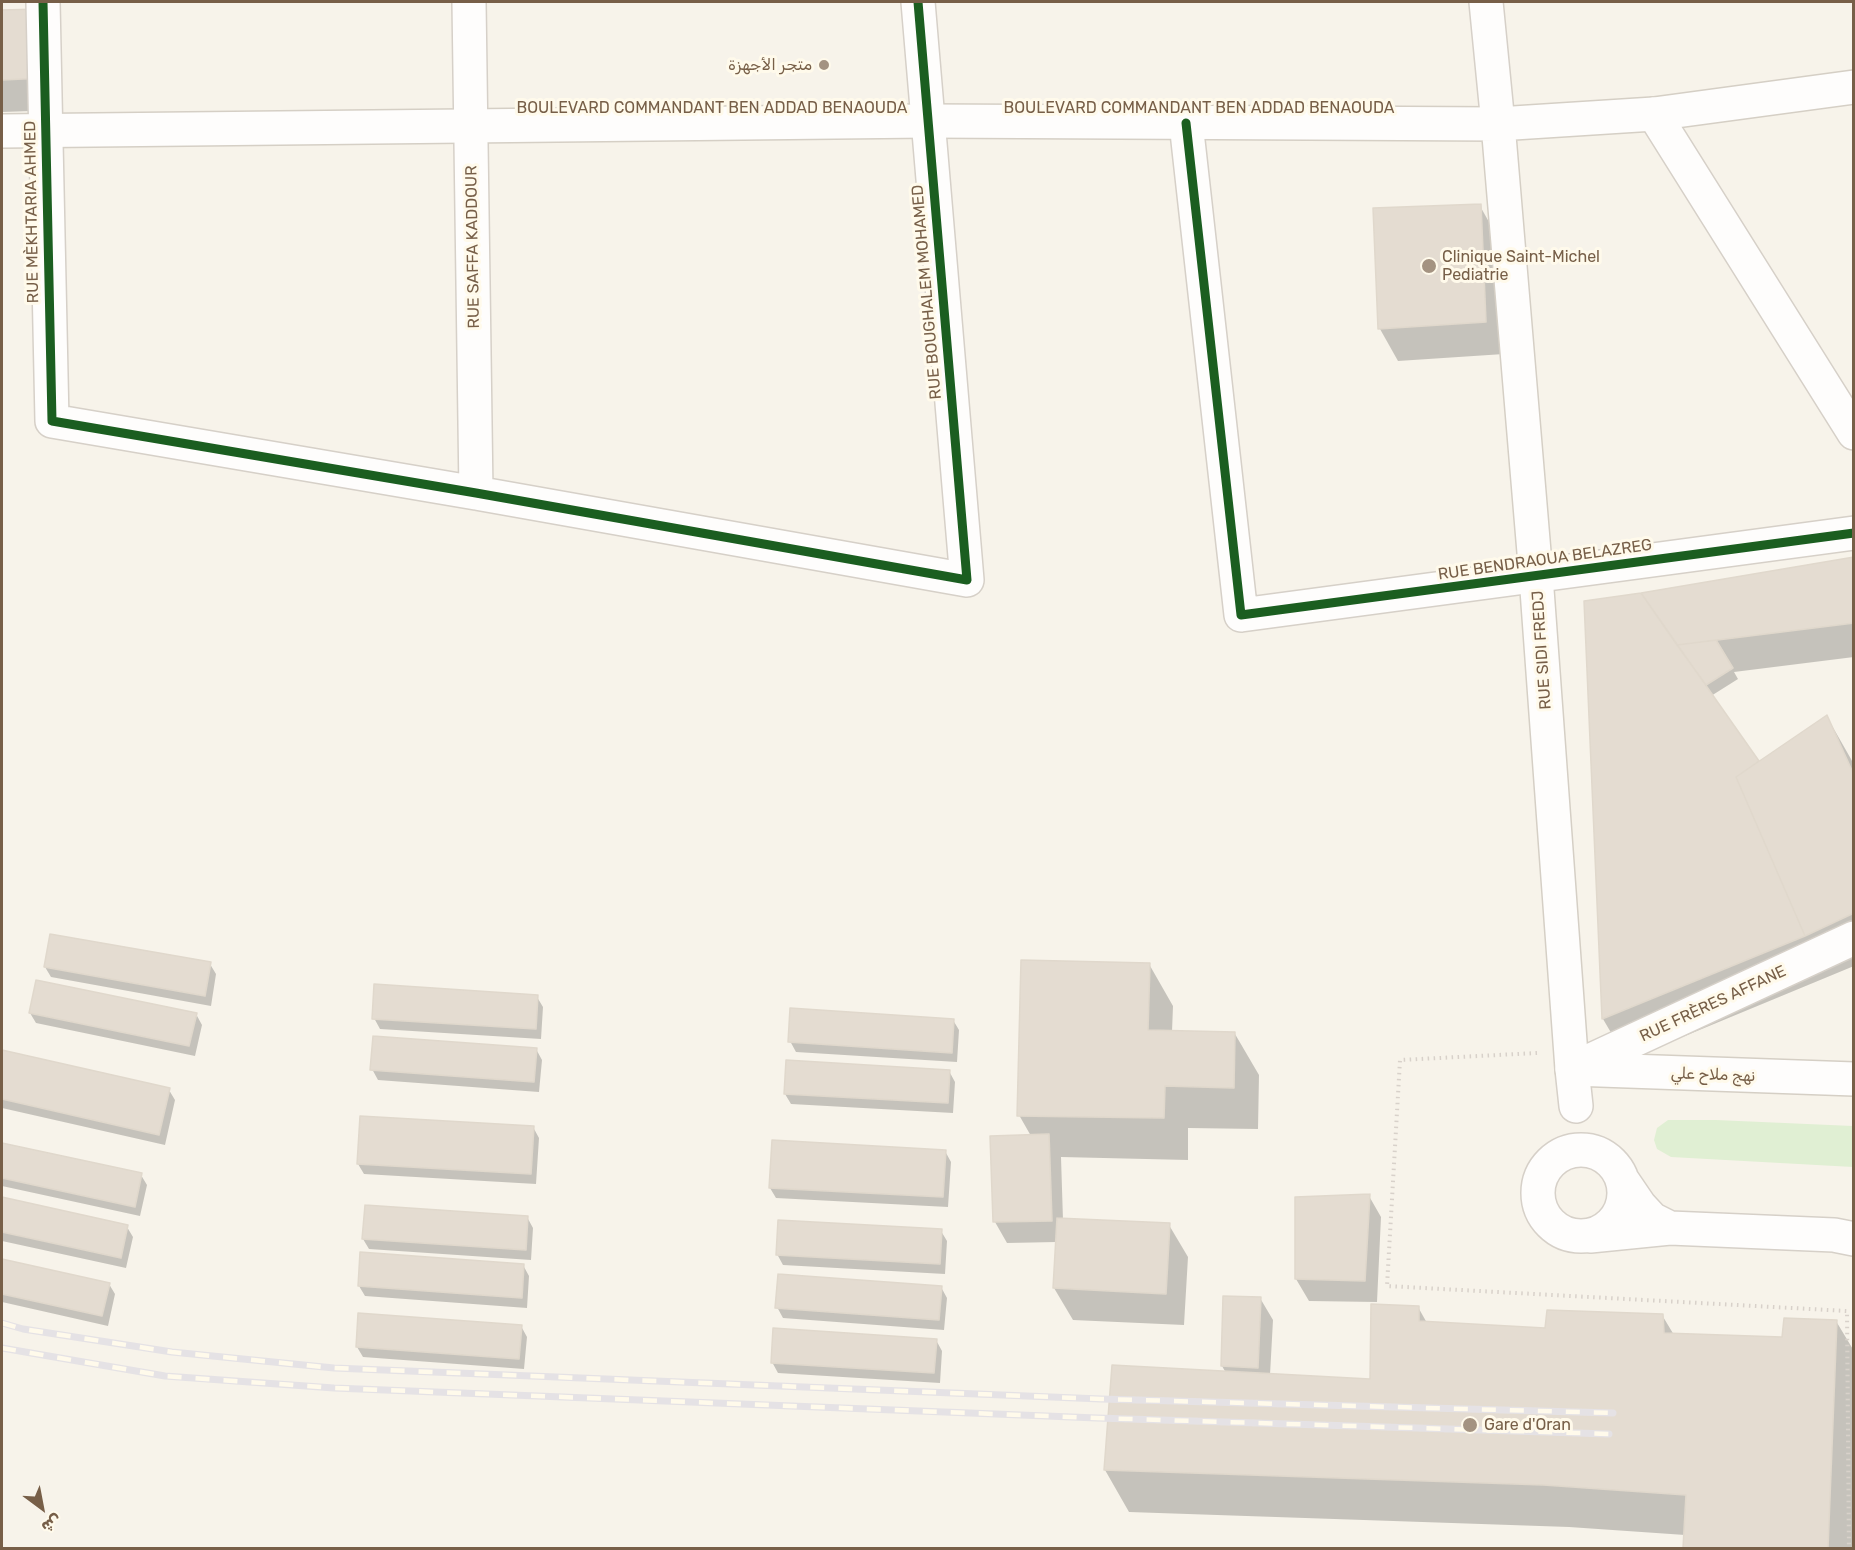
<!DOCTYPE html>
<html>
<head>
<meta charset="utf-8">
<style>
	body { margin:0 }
	#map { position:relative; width:1855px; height:1550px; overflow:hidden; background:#f7f3ea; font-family:Rubik,Cairo,sans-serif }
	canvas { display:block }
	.frame { position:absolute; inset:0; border:3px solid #775f48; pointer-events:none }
	.north { position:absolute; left:12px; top:1478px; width:60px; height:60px; -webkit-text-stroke:4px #fffaeb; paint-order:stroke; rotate:148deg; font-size:16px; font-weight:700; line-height:24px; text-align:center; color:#775f48 }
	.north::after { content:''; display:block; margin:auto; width:21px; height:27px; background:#775f48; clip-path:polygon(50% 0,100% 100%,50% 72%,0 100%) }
</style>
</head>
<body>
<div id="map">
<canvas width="1855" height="1550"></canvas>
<div class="frame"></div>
<div class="north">ش</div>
</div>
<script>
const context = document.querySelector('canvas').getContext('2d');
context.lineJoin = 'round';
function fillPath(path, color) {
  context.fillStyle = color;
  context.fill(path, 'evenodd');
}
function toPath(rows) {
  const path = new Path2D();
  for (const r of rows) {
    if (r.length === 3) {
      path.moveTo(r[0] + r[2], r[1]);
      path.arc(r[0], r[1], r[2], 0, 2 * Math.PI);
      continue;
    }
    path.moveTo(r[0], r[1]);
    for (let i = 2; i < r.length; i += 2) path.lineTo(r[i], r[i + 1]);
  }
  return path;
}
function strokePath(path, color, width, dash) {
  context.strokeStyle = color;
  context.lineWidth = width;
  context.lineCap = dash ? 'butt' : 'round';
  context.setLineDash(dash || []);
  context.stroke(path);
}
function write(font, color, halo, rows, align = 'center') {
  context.font = font + ' Rubik,Cairo,sans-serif';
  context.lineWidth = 6;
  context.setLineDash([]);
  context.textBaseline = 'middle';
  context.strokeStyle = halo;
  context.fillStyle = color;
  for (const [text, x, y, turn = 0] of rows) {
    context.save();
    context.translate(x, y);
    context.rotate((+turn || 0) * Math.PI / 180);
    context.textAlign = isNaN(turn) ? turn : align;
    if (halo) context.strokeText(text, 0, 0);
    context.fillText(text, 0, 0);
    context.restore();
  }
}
fillPath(toPath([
	[1668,1120,1716,1120,1853,1126,1853,1167,1671,1157,1657,1149,1654,1140,1657,1128]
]), '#e0efd3');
fillPath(toPath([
	[40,10,61,110,2,112,2,12],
	[1480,206,1498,238,1504,354,1398,361,1380,329],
	[1854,559,1854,657,1734,672,1738,679,1711,696,1759,763,1827,717,1851,759,1854,765,1854,966,1627,1060,1603,1019,1585,602],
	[210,964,216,974,211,1006,51,977,45,967],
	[1149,964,1173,1006,1172,1032,1235,1034,1259,1075,1258,1129,1188,1128,1188,1160,1061,1157,1063,1220,1169,1225,1188,1257,1184,1325,1073,1320,1054,1288,1057,1242,1007,1243,995,1222,1031,1136,1019,1115],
	[537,997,543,1007,541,1039,380,1029,374,1018],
	[30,1013,196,1014,202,1025,195,1056,36,1023],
	[953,1020,959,1030,957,1062,796,1052,790,1041],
	[536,1049,542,1060,539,1092,378,1080,372,1069],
	[2,1051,169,1090,175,1100,165,1145,2,1108],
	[949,1071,955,1082,953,1113,791,1104,785,1094],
	[533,1127,539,1138,536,1184,364,1174,358,1164],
	[2,1144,141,1175,147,1185,140,1216,2,1186],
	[945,1151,951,1162,948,1207,776,1198,770,1188],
	[1369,1196,1381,1217,1377,1302,1309,1301,1296,1279],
	[2,1199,127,1227,133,1237,126,1268,2,1241],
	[527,1217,533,1228,531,1260,369,1249,363,1239],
	[941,1231,947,1241,945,1274,783,1265,777,1254],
	[2,1260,109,1284,115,1294,108,1326,2,1302],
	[523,1265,529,1276,527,1308,365,1296,359,1286],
	[941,1287,947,1298,944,1330,783,1318,777,1307],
	[1260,1298,1273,1320,1270,1375,1371,1381,1418,1307,1427,1323,1546,1329,1662,1315,1674,1335,1783,1339,1836,1321,1854,1351,1853,1548,1684,1548,1685,1535,1569,1527,1129,1512,1105,1470,1226,1373,1222,1366],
	[521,1326,527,1337,524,1369,363,1357,357,1347],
	[936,1340,942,1351,940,1383,778,1373,772,1362]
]), '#0003');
const building = toPath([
	[40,9,43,78,2,80,2,10,40,9],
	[1481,204,1486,322,1378,329,1373,208,1481,204],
	[1854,557,1854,623,1677,645,1641,593,1854,557],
	[1641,593,1759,761,1736,777,1805,936,1602,1019,1584,601,1641,593],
	[1716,640,1733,668,1706,685,1677,645,1716,640],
	[1827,715,1854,775,1854,913,1805,936,1736,777,1827,715],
	[50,934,211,962,205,996,44,967,50,934],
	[1021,960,1150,963,1148,1030,1235,1032,1234,1088,1165,1086,1164,1118,1017,1116,1021,960],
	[36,980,197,1013,189,1046,29,1013,36,980],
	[374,984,538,995,536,1029,372,1019,374,984],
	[790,1008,954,1019,952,1053,788,1042,790,1008],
	[373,1036,537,1048,534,1082,370,1070,373,1036],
	[2,1050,170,1088,159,1135,2,1099,2,1050],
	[786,1060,950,1070,948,1103,784,1094,786,1060],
	[360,1116,534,1126,531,1174,357,1164,360,1116],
	[1049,1134,1052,1221,993,1222,990,1136,1049,1134],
	[772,1140,946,1150,943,1197,769,1188,772,1140],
	[2,1143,142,1173,135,1207,2,1178,2,1143],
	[1370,1194,1365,1281,1295,1279,1295,1197,1370,1194],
	[2,1197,128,1225,121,1258,2,1232,2,1197],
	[365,1205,528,1216,526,1250,362,1239,365,1205],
	[1057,1218,1170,1223,1166,1294,1053,1288,1057,1218],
	[778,1220,942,1229,940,1264,776,1255,778,1220],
	[360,1252,524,1264,522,1298,358,1286,360,1252],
	[2,1259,110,1283,102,1316,2,1294,2,1259],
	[778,1274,942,1286,939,1320,775,1308,778,1274],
	[1223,1296,1261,1297,1258,1368,1221,1366,1223,1296],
	[1371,1304,1419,1306,1419,1321,1545,1328,1547,1310,1663,1314,1664,1333,1782,1337,1784,1318,1837,1320,1828,1548,1683,1548,1686,1495,1544,1485,1104,1470,1112,1365,1370,1379,1371,1304],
	[358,1313,522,1325,519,1359,356,1347,358,1313],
	[773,1328,937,1339,934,1373,771,1363,773,1328]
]);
fillPath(building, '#e4dcd1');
strokePath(building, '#e0d8cc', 1.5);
const minor = toPath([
	[43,2,52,421,476,493,967,580,918,2],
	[469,2,476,493],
	[1486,2,1498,124],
	[1654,114,1854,433],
	[1186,123,1241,615,1854,533],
	[1576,1106,1572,1069,1854,938],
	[1581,1193,43],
	[1670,1228,1834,1235,1854,1239],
	[1590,1236,1670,1228,1652,1219,1640,1206,1623,1181]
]);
const secondary = toPath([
	[1498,124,1536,576,1572,1069,1854,1079],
	[2,131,928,121,1498,124,1654,114,1854,87]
]);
strokePath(minor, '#d6d0c8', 36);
strokePath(secondary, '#d5cfc5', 36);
strokePath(toPath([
	[1537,1053,1400,1060,1387,1286,1847,1311,1849,1548]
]), '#d8d1ca', 4, [1.5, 4.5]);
strokePath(minor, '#fefdfc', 33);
strokePath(secondary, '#fefdfc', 33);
const rail = toPath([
	[2,1323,23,1329,172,1352,334,1368,1101,1399,1613,1413],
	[2,1348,165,1376,334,1388,1097,1418,1609,1434]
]);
strokePath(rail, '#e5e2e5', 7);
strokePath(rail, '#fffaeb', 4.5, [14]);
strokePath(toPath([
	[43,2,52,421,476,493,967,580,918,2],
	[1186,123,1241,615,1854,533]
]), '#1b5e20', 9);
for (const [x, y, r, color] of [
	[824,65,6,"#a49381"],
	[1429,266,8,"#a49381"],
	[1470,1425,8,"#a49381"]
]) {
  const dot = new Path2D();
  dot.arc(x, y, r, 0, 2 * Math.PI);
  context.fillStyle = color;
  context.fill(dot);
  strokePath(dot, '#fffaeb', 2);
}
write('16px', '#775f48', '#fffaeb', [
	["متجر الأجهزة",812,65,"right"],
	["Clinique Saint-Michel",1442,257],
	["Pediatrie",1442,275],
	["Gare d'Oran",1484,1425]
], 'left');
write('16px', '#775f48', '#fffaeb', [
	["BOULEVARD COMMANDANT BEN ADDAD BENAOUDA",712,108],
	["BOULEVARD COMMANDANT BEN ADDAD BENAOUDA",1199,108],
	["RUE MÈKHTARIA AHMED",32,212,-91],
	["RUE SAFFA KADDOUR",473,247,-91],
	["RUE BOUGHALEM MOHAMED",927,292,-95],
	["RUE BENDRAOUA BELAZREG",1545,560,-8],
	["RUE SIDI FREDJ",1542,650,-94],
	["RUE FRÈRES AFFANE",1713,1004,-25],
	["نهج ملاح علي",1713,1075,2]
]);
</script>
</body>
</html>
